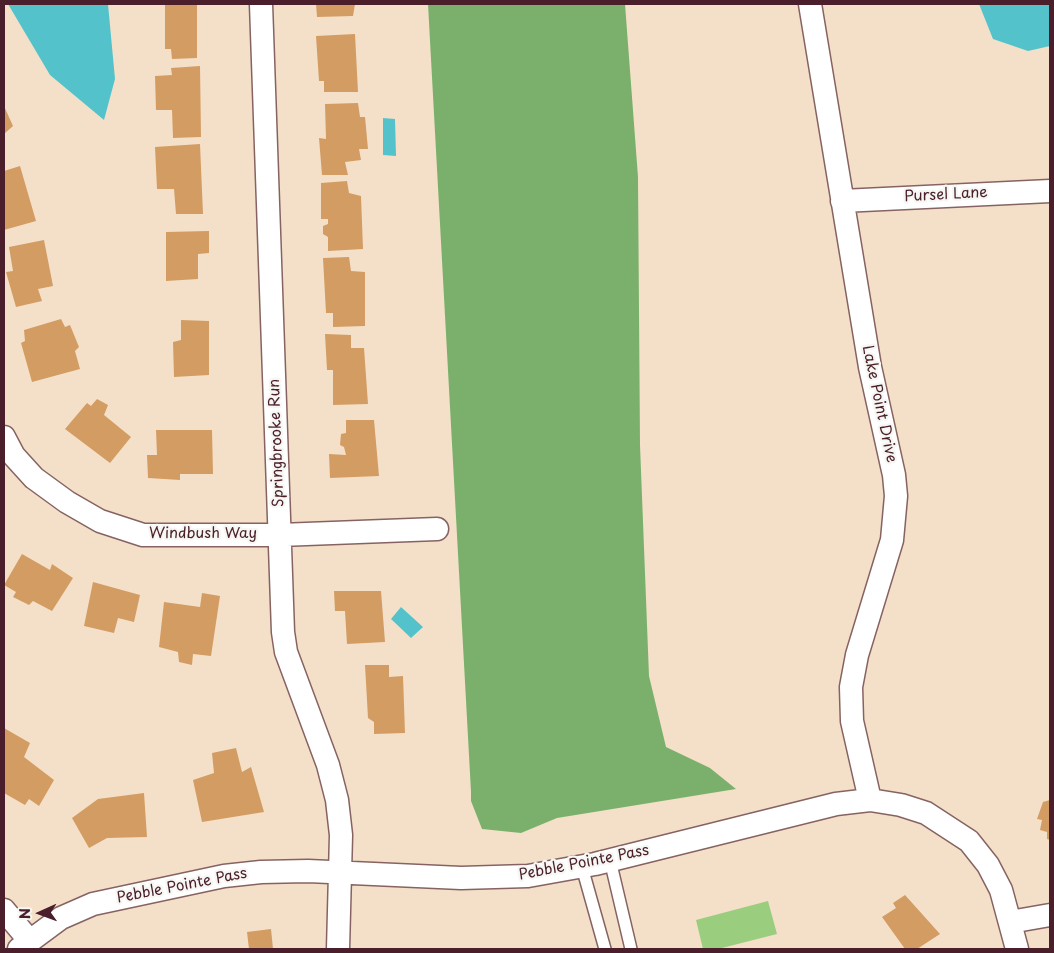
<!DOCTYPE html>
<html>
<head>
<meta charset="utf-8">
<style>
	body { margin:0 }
	#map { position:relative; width:1054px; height:953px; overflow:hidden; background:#f4e0c8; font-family:"Playpen Sans",sans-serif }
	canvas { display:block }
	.frame { position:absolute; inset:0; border:5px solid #4a1f2b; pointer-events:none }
	.north { position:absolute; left:15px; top:888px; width:50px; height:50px; -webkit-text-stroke:4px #f6f6f2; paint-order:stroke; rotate:268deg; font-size:14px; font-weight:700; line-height:20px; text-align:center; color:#4a1f2b }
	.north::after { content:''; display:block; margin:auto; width:18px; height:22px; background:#4a1f2b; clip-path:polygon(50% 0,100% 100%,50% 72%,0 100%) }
</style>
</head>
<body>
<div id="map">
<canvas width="1054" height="953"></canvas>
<div class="frame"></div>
<div class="north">N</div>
</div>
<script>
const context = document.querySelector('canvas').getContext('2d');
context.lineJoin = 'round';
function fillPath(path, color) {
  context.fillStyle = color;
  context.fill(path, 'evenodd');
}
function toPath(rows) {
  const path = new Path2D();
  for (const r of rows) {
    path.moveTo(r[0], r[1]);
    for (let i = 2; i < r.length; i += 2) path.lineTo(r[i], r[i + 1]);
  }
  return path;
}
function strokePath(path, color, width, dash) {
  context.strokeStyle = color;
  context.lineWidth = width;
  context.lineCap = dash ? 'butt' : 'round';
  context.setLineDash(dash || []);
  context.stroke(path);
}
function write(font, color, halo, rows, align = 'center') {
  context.font = font + ' "Playpen Sans",sans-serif';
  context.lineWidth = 4.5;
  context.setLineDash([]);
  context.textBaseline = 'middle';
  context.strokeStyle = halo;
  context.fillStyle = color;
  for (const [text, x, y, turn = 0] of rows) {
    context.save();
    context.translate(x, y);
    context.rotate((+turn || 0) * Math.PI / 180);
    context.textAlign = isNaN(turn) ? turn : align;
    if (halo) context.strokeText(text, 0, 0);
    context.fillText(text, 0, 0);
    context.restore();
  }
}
fillPath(toPath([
	[768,901,777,934,718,949,703,949,696,920]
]), '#9acd7d');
fillPath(toPath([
	[428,4,625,4,638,177,640,445,649,676,666,747,710,768,736,789,557,818,521,833,482,829,471,801,471,792]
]), '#7bb06c');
fillPath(toPath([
	[8,4,108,4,115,79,104,120,50,75],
	[979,4,1050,4,1050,46,1028,51,993,39],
	[383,118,395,119,396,156,383,155],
	[401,607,423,627,411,638,391,619]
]), '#54c2ca');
fillPath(toPath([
	[165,4,197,4,197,58,172,59,171,49,165,49],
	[316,4,355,4,353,16,317,17],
	[355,34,358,92,324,92,324,81,319,81,316,36],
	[200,66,201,137,173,138,172,110,156,110,155,76,172,75,171,68],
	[358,103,360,117,365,117,368,149,359,149,361,160,345,162,348,175,322,175,319,138,326,139,325,104],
	[4,106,13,126,4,134],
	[200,144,203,214,176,214,174,189,157,189,155,147],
	[20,166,36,221,4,230,4,171],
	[347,181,349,193,361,196,363,249,328,251,328,237,323,234,323,226,328,224,328,219,321,219,321,183],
	[209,231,209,253,198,254,198,279,166,281,166,232],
	[44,240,53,286,38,289,42,301,16,307,6,272,13,271,9,247],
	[349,257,351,271,365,272,365,326,333,327,333,313,326,313,323,258],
	[61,319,65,327,70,325,79,347,75,351,80,369,32,382,21,343,25,341,24,330],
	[181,320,209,321,209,375,174,377,173,342,181,340],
	[325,334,351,335,351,348,364,348,368,404,333,405,333,370,327,370],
	[97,399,108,405,104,415,131,437,110,463,65,429,87,403,91,406],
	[346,420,374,420,379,476,330,478,329,454,346,455,344,447,340,445,341,434,346,433],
	[156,430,212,430,213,474,180,474,180,480,148,478,147,455,157,455],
	[22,554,50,570,52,564,73,578,52,611,33,601,29,605,13,597,16,592,4,585],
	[93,582,140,595,134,622,118,618,114,633,84,626],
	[334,591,381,591,385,642,347,644,345,611,335,611],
	[202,593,220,596,211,656,193,654,192,665,179,662,178,652,159,647,164,602,200,607],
	[365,665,389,665,389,677,403,676,405,733,374,734,374,722,368,718],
	[4,728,30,743,24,757,54,780,39,806,29,799,25,805,4,793],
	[236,748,242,772,251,767,264,812,202,822,193,780,214,773,212,753],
	[144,793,147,837,107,838,89,848,72,818,98,799],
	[1050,800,1050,840,1047,839,1047,832,1040,830,1042,820,1037,819,1043,802],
	[905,895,940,934,917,949,905,949,882,917,896,908,893,903],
	[271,929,273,949,249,949,247,932]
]), '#d39c63');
const lane = toPath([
	[610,860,631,949],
	[582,867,605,949]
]);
const street = toPath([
	[261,4,283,632,286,652,328,765,337,800,341,835,338,949],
	[810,4,870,367,894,475,896,496,892,540,857,655,851,687,852,721,870,800],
	[842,201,1050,191],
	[4,437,14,456,34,478,67,502,100,521,143,535,280,535,437,529],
	[4,910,29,940],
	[1010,922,1050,915],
	[19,949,61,918,93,904,224,876,261,872,308,871,461,878,528,876,595,864,836,804,870,800,901,805,926,813,969,841,988,865,1001,890,1017,949]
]);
strokePath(lane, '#866362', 14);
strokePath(street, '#866362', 25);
strokePath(lane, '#fff', 11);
strokePath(street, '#fff', 22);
write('15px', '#4a1f2b', '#f6f6f2', [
	["Pursel Lane",946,195,-3],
	["Lake Point Drive",879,404,78],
	["Springbrooke Run",277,443,-92],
	["Windbush Way",203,534],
	["Pebble Pointe Pass",584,863,-11],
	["Pebble Pointe Pass",182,886,-11]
]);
</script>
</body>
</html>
